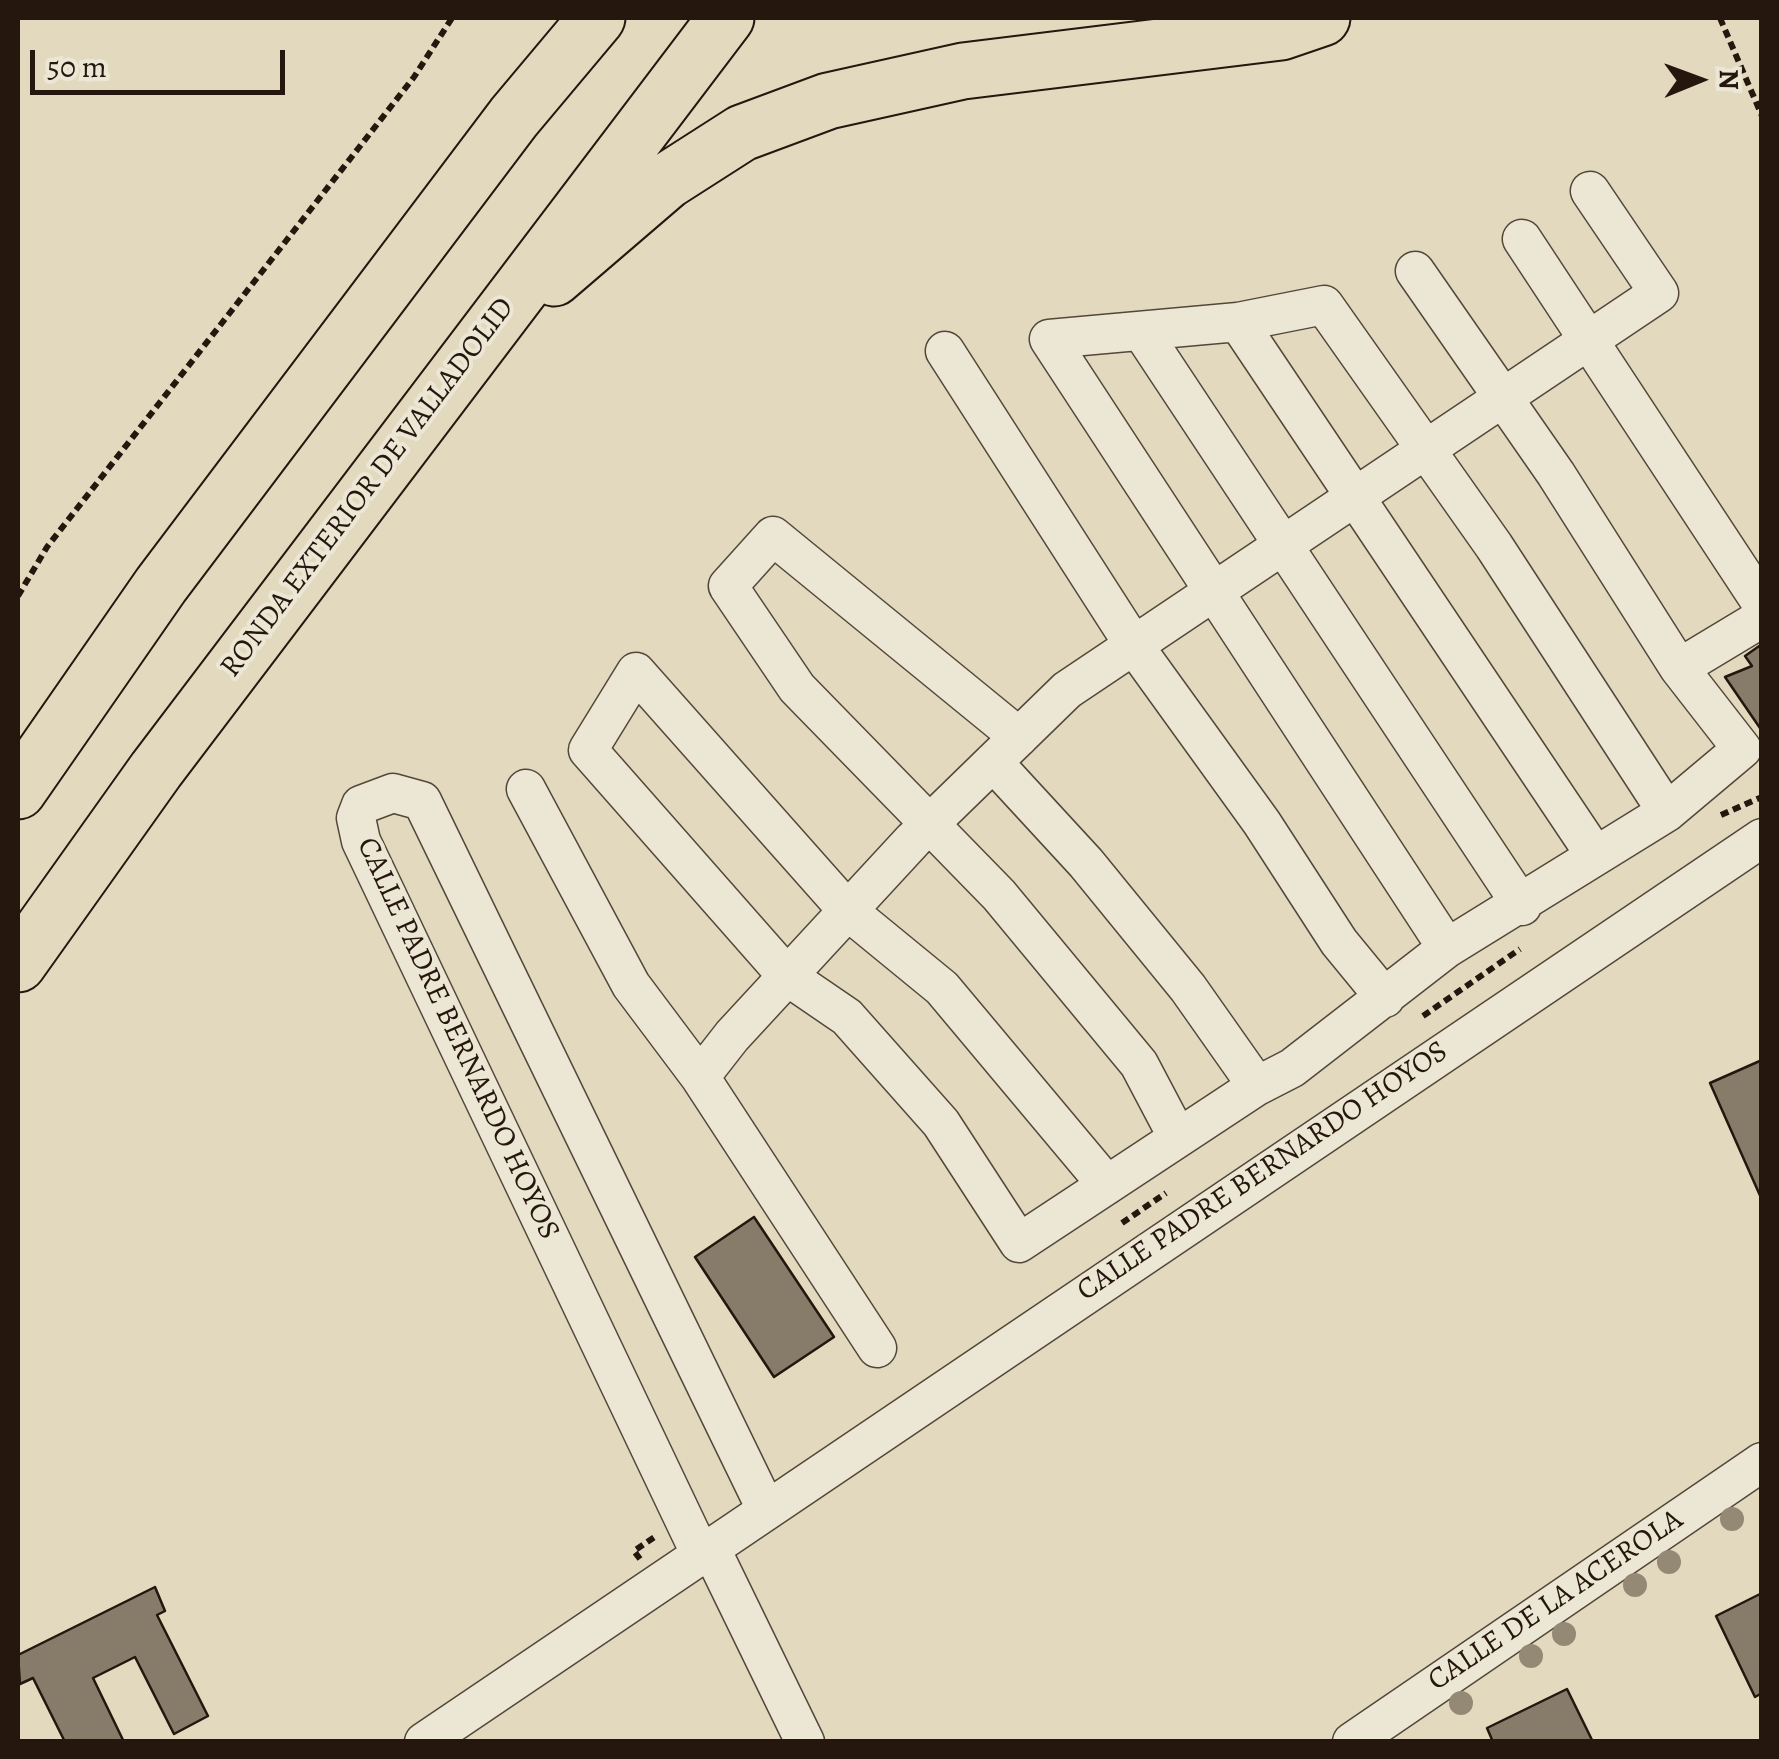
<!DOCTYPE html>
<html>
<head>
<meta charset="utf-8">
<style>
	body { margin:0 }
	#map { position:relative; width:1779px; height:1759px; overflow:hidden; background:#e2d9be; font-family:Alegreya,serif }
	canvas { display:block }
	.frame { position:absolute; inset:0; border:20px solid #25160e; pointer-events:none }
	.north { position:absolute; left:1649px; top:30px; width:100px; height:100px; -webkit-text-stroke:8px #ece6d5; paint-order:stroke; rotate:89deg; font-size:28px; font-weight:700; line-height:40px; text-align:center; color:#25160e }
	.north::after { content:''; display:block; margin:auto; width:35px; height:45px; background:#25160e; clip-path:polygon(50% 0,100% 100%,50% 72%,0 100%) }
	.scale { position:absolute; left:30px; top:50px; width:255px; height:45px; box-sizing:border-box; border:5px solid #25160e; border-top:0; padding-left:12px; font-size:30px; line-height:35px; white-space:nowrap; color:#25160e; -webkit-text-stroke:8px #ece6d5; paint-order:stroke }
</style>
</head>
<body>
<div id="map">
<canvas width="1779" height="1759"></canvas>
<div class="frame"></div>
<div class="north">N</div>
<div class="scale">50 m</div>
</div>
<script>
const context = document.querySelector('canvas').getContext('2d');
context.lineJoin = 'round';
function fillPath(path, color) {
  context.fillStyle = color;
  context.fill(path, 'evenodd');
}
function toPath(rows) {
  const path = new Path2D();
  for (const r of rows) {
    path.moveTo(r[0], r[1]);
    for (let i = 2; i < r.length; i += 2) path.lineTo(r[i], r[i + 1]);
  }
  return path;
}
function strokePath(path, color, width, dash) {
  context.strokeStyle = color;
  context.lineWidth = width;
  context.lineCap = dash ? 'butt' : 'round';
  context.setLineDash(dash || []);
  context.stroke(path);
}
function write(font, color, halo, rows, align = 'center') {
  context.font = font + ' Alegreya,serif';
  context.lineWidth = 8;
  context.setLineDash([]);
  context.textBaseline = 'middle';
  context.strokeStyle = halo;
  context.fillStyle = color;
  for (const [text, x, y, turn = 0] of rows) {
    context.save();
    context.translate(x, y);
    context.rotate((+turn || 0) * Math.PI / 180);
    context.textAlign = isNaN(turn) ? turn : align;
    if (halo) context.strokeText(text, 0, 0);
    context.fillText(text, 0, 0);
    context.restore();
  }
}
const building = toPath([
	[1762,644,1762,731,1725,677,1752,666,1745,656,1762,644],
	[1762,1060,1762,1200,1710,1083,1762,1060],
	[754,1217,834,1337,774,1377,695,1257,754,1217],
	[155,1587,165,1611,157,1615,208,1716,174,1734,135,1657,93,1678,124,1742,65,1742,33,1678,20,1684,18,1655,155,1587],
	[1762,1593,1762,1693,1755,1697,1716,1616,1762,1593],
	[1567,1689,1593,1742,1493,1742,1487,1728,1567,1689]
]);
fillPath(building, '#877b6a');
strokePath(building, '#25160e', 2.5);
const minor = toPath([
	[1522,239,1762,604],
	[1415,271,1556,474,1679,668],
	[1238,322,1595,855],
	[1142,332,1522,906],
	[945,351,1135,647,1262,823,1339,942,1385,998],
	[1019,737,773,536,728,586,797,688,999,895,1139,1064,1178,1138],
	[993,762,1086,863,1188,988,1257,1086,1019,1243,941,1123,847,1017,787,976,588,750,636,672,848,911,942,988,1107,1185],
	[526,789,631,985,700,1077],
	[1447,948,1049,339,1238,322,1324,305,1494,546,1667,812],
	[1257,1086,1292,1068,1447,948,1667,812,1742,749,1679,668,1762,618],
	[877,1348,700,1077,732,1036,913,840,1067,690,1659,293,1590,191],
	[710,1547,805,1742],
	[700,1553,361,841,356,818,361,805,393,793,422,801,766,1509],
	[424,1742,1762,838],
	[1352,1742,1762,1462]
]);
const highway = toPath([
	[554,278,667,181,742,133,828,101,963,71,1281,32,1322,18],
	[18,791,161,585,514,117,597,18],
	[18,964,156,770,726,18]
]);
strokePath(minor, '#54473a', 41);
strokePath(highway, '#25160e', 59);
strokePath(toPath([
	[1720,18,1762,116],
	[18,596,47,547,414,77,452,18],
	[1721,815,1762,797],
	[1423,1016,1520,949],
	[1122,1223,1166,1193],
	[640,1559,634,1551,656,1536]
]), '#25160e', 6, [8, 5]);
strokePath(minor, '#ece6d5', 38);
strokePath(highway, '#e2d9be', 55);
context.fillStyle = '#948975';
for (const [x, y] of [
	[1732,1519],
	[1669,1562],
	[1635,1585],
	[1564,1634],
	[1531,1656],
	[1461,1703]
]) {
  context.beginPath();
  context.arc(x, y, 12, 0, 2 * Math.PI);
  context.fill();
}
write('30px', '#25160e', '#ece6d5', [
	["RONDA EXTERIOR DE VALLADOLID",368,488,-53],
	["CALLE PADRE BERNARDO HOYOS",457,1039,65],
	["CALLE PADRE BERNARDO HOYOS",1263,1172,-34],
	["CALLE DE LA ACEROLA",1556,1601,-34]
]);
</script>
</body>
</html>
